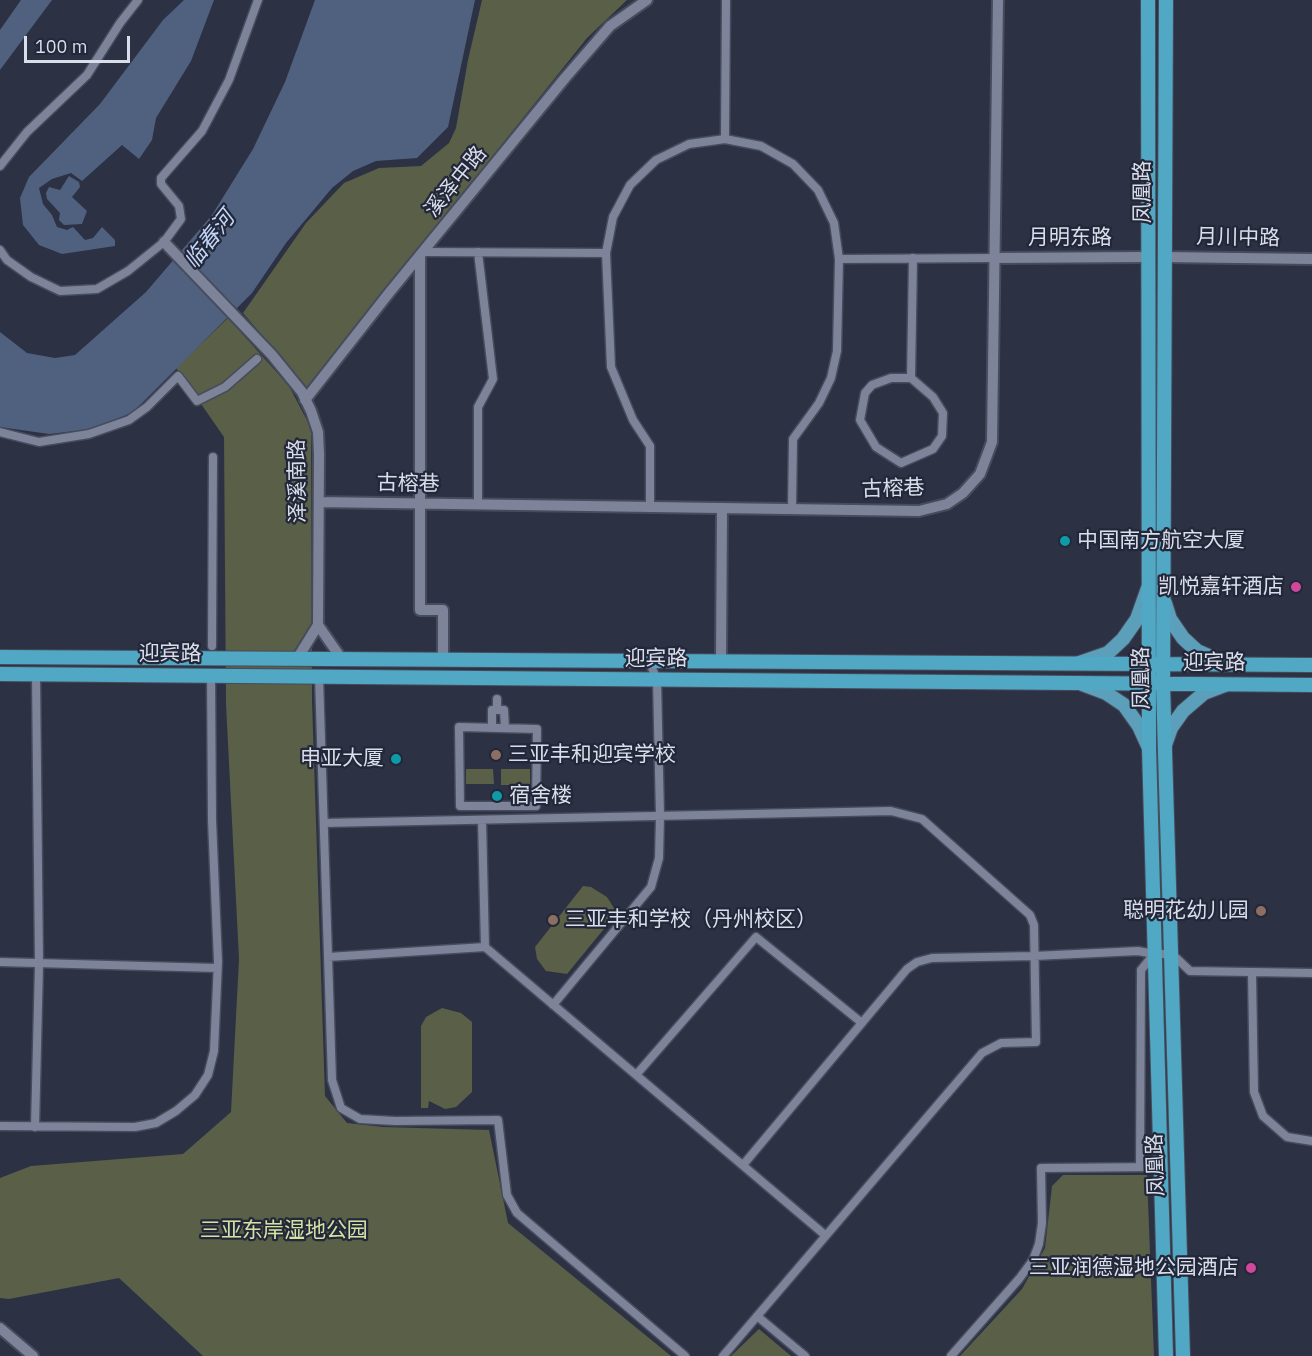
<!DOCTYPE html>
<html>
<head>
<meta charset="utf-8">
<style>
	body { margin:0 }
	#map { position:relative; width:1312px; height:1356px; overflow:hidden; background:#2c3144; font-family:"IBM Plex Sans",sans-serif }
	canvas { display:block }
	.scale { position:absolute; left:24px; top:36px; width:106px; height:27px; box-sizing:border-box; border:3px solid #dadeea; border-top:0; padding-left:8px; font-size:18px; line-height:21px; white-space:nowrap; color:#dadeea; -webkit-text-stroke:4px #222739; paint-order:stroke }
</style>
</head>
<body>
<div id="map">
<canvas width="1312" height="1356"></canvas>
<div class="scale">100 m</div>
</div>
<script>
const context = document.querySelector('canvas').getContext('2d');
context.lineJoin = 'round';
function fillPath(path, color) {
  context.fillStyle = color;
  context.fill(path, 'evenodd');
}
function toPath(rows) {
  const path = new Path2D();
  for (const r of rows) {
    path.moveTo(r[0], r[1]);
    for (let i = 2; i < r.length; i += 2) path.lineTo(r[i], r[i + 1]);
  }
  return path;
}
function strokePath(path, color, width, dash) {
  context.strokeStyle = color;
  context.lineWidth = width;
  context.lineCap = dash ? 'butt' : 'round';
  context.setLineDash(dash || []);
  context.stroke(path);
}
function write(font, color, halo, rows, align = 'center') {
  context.font = font + ' "IBM Plex Sans","Noto Sans SC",sans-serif';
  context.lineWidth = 4.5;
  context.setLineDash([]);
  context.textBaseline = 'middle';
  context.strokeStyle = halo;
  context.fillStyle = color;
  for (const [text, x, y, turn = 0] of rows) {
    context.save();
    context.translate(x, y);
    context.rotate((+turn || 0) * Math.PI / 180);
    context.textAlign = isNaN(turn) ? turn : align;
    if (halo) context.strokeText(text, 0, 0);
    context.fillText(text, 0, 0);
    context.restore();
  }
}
fillPath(toPath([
	[482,0,627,0,587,38,307,388,243,313,306,223,344,183,379,168,421,166,449,143,456,128,468,60],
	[228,318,289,386,311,428,312,701,325,1096,347,1123,383,1127,489,1130,508,1223,671,1356,203,1356,119,1278,9,1299,0,1298,0,1178,31,1166,183,1154,231,1112,239,959,226,704,224,437,176,368],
	[466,769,493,769,494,784,466,784],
	[501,769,530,769,530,785,501,785],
	[583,886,591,887,607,897,617,913,567,974,546,971,537,959,535,947],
	[442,1008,461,1013,472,1022,472,1092,456,1107,445,1109,429,1101,428,1108,421,1108,421,1026,426,1017],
	[1063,1175,1147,1175,1154,1356,960,1356,1022,1289,1045,1248,1052,1186],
	[759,1329,791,1356,731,1356]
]), '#5a5f48');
fillPath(toPath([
	[21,0,52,0,0,70,0,30],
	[184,0,214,0,191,61,156,118,152,140,139,159,122,145,82,181,71,173,52,179,39,188,43,204,52,215,57,227,67,230,73,227,85,240,93,238,102,227,115,240,115,246,62,254,39,245,23,225,20,198,29,177,100,104,163,20],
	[315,0,475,0,448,127,417,158,376,161,353,171,332,188,286,243,252,293,133,412,93,429,49,434,0,427,0,332,27,353,55,358,75,355,146,292,212,215,253,149,285,82],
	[69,176,79,182,80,187,72,197,87,211,82,224,64,225,59,220,60,213,47,199,46,193,49,187,60,190]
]), '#4f617f');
const minor = toPath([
	[725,139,726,0],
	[0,166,27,132,87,75,120,23,138,0],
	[0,250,7,260,31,277,60,291,97,289,128,271,164,242,181,219,179,206,161,184,161,178,202,131,229,80,258,0],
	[423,252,606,253],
	[478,252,493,379,478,407,478,504],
	[839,259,994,258],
	[911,378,891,378,872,385,865,393,860,420,876,447,901,463,933,449,942,436,943,413,933,397,911,378,913,258],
	[0,432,39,442,89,434,129,420,147,407,178,376,197,401,225,387,257,359],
	[650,507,650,446,633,420,611,367,606,253,613,217,630,185,656,160,689,144,725,139,761,146,793,164,818,190,834,223,839,259,837,351,831,378,819,403,793,439,792,509],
	[212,646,213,457],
	[319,677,332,1080,341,1108,360,1119,395,1121,498,1120,507,1195,517,1213,685,1356],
	[497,710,504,710,505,728],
	[459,727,537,729,536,806,460,806,459,727],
	[492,727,492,710,497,710,497,699],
	[482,820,485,947],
	[324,823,891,811,922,819,1030,915,1034,925,1036,1042,1001,1043,982,1053,723,1356],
	[328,957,485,947,825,1235],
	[0,962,217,968],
	[1252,974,1254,1092,1263,1116,1287,1137,1312,1141],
	[553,1005,651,887,659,858,660,816,657,680,649,661],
	[636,1075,756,937,862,1023],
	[0,1126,135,1127,156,1123,176,1111,195,1095,208,1075,214,1051,218,962,212,820,211,675],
	[35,1127,39,965,36,674],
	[743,1165,907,969,917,962,932,958,1034,956,1138,951,1154,954,1172,954,1190,971,1312,973],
	[1140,1167,1141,970,1154,954],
	[757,1316,805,1356],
	[951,1356,1019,1279,1033,1260,1039,1244,1042,1223,1041,1168,1159,1167]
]);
const tertiary = toPath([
	[164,242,272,355,302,392,311,411,318,432,319,454,318,625],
	[420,255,420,610,443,610,443,659],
	[1164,257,1312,259],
	[994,258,1146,257],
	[305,400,389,293,565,78,610,26,647,0],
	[319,502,919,511,947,504,963,493,980,474,992,442,998,0],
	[297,659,318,625,341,658],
	[721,661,722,508],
	[0,1328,33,1356]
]);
const primary = toPath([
	[1165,603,1170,619,1183,638,1197,651,1227,664],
	[1079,663,1108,653,1123,639,1137,619,1148,588],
	[1082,684,1106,693,1124,705,1139,726,1149,748],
	[1165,745,1171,728,1183,711,1204,693,1225,685]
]);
const trunk = toPath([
	[1148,0,1149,748,1166,1356],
	[1166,0,1163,684,1183,1356],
	[0,657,1312,665],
	[0,674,1312,685]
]);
strokePath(minor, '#474c5c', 11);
strokePath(tertiary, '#474c5c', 14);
strokePath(primary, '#474c5c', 16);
strokePath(trunk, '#474c5c', 16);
strokePath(minor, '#7d849a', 8);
strokePath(tertiary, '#7d849a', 10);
strokePath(primary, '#5b9fba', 14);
strokePath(trunk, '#50a8c4', 14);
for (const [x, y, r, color] of [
	[1065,541,6,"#0f9aa8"],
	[1296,587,6,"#d1479c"],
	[496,755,6,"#8d6e63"],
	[396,759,6,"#0f9aa8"],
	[497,796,6,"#0f9aa8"],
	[1261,911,6,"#8d6e63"],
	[553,920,6,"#8d6e63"],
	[1251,1268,6,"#d1479c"]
]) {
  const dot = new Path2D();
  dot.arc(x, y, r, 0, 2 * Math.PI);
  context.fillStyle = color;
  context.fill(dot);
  strokePath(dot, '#222739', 2);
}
write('21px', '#dadeea', '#222739', [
	["溪泽中路",456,182,-51],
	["凤凰路",1143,192,-90],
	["月明东路",1070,238],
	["月川中路",1238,238,1],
	["泽溪南路",298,481,-91],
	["古榕巷",408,484,1],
	["古榕巷",893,489,-2],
	["迎宾路",170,654],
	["迎宾路",656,659],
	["迎宾路",1214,663],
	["凤凰路",1142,678,-91],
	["凤凰路",1156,1165,-92]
]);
write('21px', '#dadeea', '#222739', [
	["中国南方航空大厦",1077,541],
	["凯悦嘉轩酒店",1284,587,"right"],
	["三亚丰和迎宾学校",508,755],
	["申亚大厦",384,759,"right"],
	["宿舍楼",509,796],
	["聪明花幼儿园",1249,911,"right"],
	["三亚丰和学校（丹州校区）",565,920],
	["三亚润德湿地公园酒店",1239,1268,"right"]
], 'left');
write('21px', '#d5e1a2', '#222739', [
	["三亚东岸湿地公园",284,1231]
]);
write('italic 22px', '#c2d5f6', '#222739', [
	["临春河",210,240,-52]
]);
</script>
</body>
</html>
